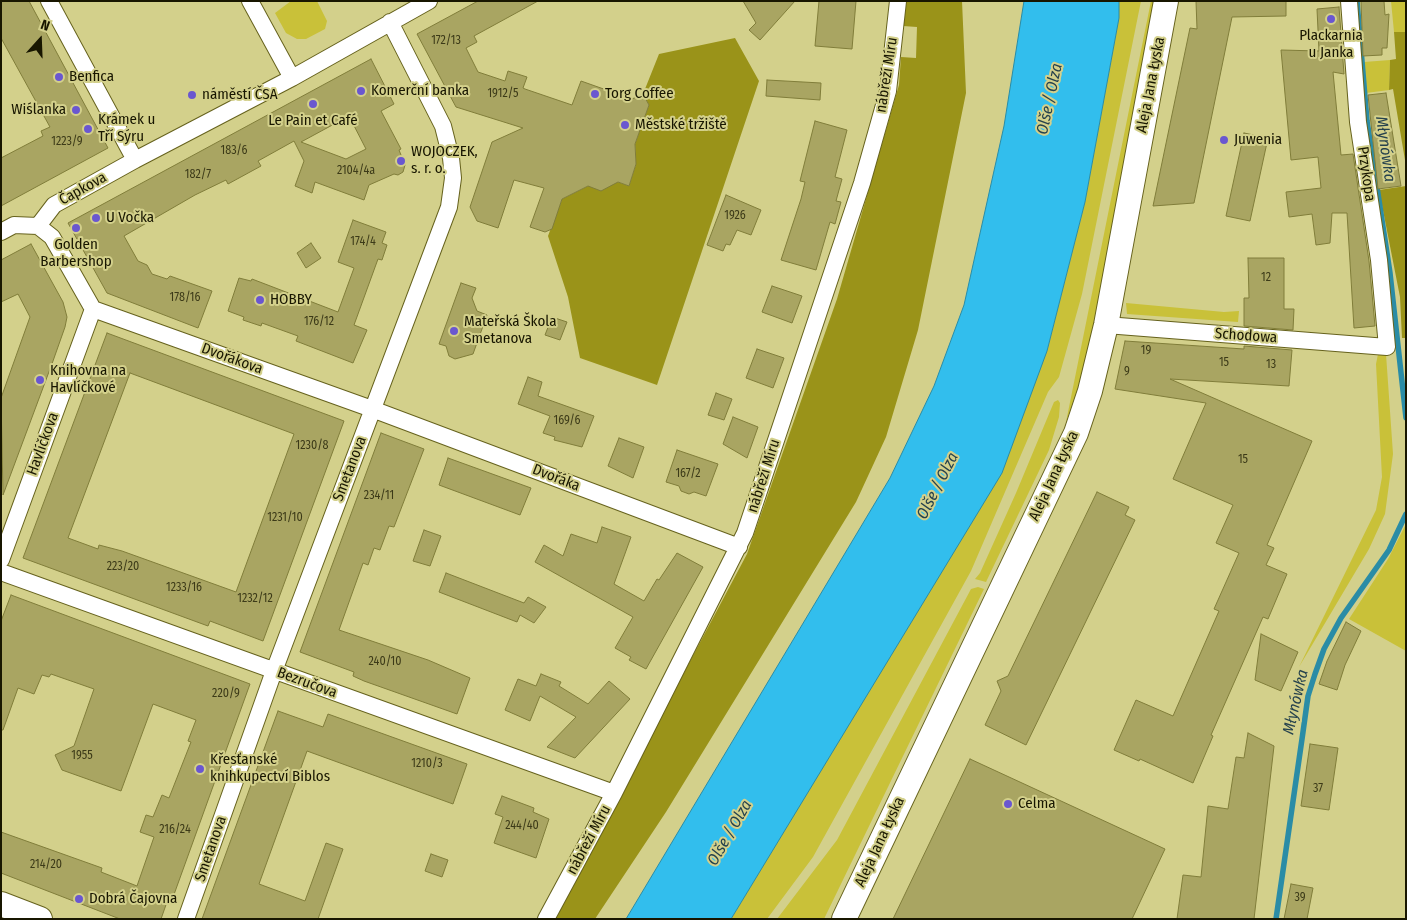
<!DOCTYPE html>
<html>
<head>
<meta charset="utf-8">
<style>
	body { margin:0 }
	#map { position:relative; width:1407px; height:920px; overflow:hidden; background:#d3d08b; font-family:"Fira Sans Condensed",sans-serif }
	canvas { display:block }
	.frame { position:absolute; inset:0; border:2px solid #181600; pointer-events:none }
	.north { position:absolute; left:15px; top:15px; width:50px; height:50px; -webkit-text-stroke:4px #d3d08b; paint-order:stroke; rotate:20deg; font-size:14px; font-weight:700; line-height:20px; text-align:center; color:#181600 }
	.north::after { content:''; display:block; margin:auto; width:18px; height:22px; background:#181600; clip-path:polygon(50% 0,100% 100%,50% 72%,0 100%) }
</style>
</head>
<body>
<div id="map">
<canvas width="1407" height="920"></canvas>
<div class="frame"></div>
<div class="north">N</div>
</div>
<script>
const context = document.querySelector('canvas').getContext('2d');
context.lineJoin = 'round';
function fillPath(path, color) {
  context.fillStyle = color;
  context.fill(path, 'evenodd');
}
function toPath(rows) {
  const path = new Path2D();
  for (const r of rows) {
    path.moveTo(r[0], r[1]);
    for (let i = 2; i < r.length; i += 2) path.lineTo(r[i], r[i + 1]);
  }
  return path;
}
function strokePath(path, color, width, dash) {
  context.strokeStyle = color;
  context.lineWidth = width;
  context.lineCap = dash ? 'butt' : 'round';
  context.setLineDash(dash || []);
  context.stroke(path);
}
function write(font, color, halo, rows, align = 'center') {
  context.font = font + ' "Fira Sans Condensed",sans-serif';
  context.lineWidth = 4;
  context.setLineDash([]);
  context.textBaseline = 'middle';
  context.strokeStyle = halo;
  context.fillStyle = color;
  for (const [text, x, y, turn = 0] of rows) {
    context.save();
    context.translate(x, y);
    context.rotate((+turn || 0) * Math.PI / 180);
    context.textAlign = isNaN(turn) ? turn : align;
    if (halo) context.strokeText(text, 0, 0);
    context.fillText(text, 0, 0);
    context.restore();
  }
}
fillPath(toPath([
	[291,1,317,1,327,21,325,29,306,39,297,39,286,33,275,13],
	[1119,1,1141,1,1082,294,1059,377,1048,392,971,571,813,857,767,919,731,919,786,827,1047,351,1085,202,1119,18],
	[1151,1,1158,1,1133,130,1087,355,1077,391,1066,422],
	[1391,1,1406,1,1406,32,1394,32],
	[1390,60,1389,90,1366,93,1364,62],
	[1126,303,1224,312,1239,311,1238,322,1127,314],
	[1378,354,1386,354,1393,454,1385,514,1369,549,1299,667,1376,510,1382,477,1376,364],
	[1058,400,1060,403,1059,417,1049,450,986,582,975,579,980,573,1016,493,1054,402],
	[1406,524,1406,651,1349,619,1388,559],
	[978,587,984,589,824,919,777,919,837,840,971,589]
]), '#c9c139');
fillPath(toPath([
	[920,1,962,1,966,93,918,330,886,437,856,502,666,812,595,919,553,919,747,554,837,299,899,85,901,57,916,58,917,27,903,26,905,2],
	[1394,32,1406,32,1406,166,1393,89,1389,90,1390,60,1396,59],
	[735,38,759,81,657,385,580,358,568,297,548,236,562,199,588,186,618,182,629,186,636,164,635,144,649,105,643,94,659,54],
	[1406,186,1406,338,1402,338,1400,297,1379,190]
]), '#9a9319');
const water = toPath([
	[1024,1,1119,1,1119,18,1085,202,1047,351,1002,473,731,919,626,919,890,478,934,386,964,305,1004,126,1024,1]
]);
fillPath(water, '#32beed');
strokePath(water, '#2a8ca6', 1);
strokePath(toPath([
	[1357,1,1367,121,1390,273,1406,418],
	[1276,919,1303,732,1308,696,1315,674,1324,649,1341,618,1389,550,1406,514]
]), '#2a8ca6', 5.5);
const building = toPath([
	[1,1,29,1,108,148,1,206,1,158,43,136,41,131,50,127,1,38,1,1],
	[478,1,538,1,474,36,477,42,466,48,478,72,505,81,508,71,527,77,523,88,525,89,572,105,581,81,632,99,643,94,649,105,635,144,636,164,629,186,618,182,601,191,588,186,562,199,552,229,545,232,530,227,544,188,514,180,498,228,477,221,470,207,492,142,523,128,456,107,417,34,478,1],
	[743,1,795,1,760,40,749,30,756,23,743,1],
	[819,1,856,1,852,49,815,46,819,1],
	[1196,1,1286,1,1286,16,1232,17,1194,203,1153,206,1190,28,1197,29,1196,1],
	[1361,1,1384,1,1385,15,1389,14,1387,48,1382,48,1382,55,1363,56,1361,1],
	[1339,7,1344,74,1333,72,1341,155,1353,154,1369,261,1375,326,1354,328,1347,213,1332,213,1330,243,1316,245,1312,214,1289,217,1286,192,1321,188,1318,157,1291,160,1281,50,1319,51,1317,9,1339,7],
	[371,59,394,104,381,111,401,149,399,150,405,165,403,172,398,175,394,174,369,185,364,200,315,182,312,193,295,186,304,161,294,141,258,161,261,166,228,184,226,180,195,195,124,236,138,261,147,265,152,274,167,279,170,276,212,291,198,328,107,293,68,223,371,59],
	[349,116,366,149,346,159,301,142,349,116],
	[767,80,821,83,820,100,766,96,767,80],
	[1386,93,1401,186,1378,189,1368,95,1386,93],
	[815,121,847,130,835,177,842,179,836,201,841,202,835,224,830,222,816,270,781,260,801,199,805,182,800,181,815,121],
	[1244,133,1268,138,1250,221,1226,216,1244,133],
	[726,195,761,210,751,235,737,230,730,245,726,244,723,251,707,245,726,195],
	[353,220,386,232,382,243,387,245,382,260,378,259,354,325,367,330,353,363,296,341,298,336,262,323,261,326,243,320,244,317,228,311,239,278,251,281,252,279,338,312,354,268,338,262,353,220],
	[311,243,321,258,306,268,297,253,311,243],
	[31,244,63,302,67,317,65,327,53,361,3,495,1,398,30,317,18,294,1,302,1,260,31,244],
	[1248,258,1284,258,1284,309,1294,309,1293,330,1244,326,1244,298,1249,298,1248,258],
	[461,283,476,288,472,298,477,311,487,315,473,354,455,359,449,356,446,346,439,344,461,283],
	[772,286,802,296,792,323,762,312,772,286],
	[552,317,567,322,560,340,545,335,552,317],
	[107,333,344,421,263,641,210,621,208,626,23,558,107,333],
	[130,373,294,434,236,592,122,551,99,545,98,549,68,538,130,373],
	[1125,341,1244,349,1244,346,1292,350,1289,386,1170,379,1312,441,1267,545,1274,548,1266,565,1287,574,1268,619,1263,617,1211,735,1213,736,1193,783,1140,759,1139,761,1114,750,1136,700,1173,716,1219,611,1214,609,1239,553,1216,543,1233,505,1173,479,1206,403,1115,389,1125,341],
	[757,349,784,358,773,388,746,378,757,349],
	[528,377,542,382,538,396,594,416,582,447,554,440,555,437,543,433,550,416,518,404,528,377],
	[716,393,732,399,724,420,708,415,716,393],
	[733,417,758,427,747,458,723,444,733,417],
	[381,433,424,449,394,527,389,526,380,550,374,548,368,565,363,563,339,630,428,660,470,678,457,714,364,681,353,676,354,672,300,652,381,433],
	[619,438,644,447,633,478,608,466,619,438],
	[677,450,718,464,706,496,694,492,689,494,681,491,679,486,666,482,677,450],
	[448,458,531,488,520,515,439,485,448,458],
	[1097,492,1129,507,1125,515,1135,520,1026,745,985,725,1001,691,997,681,1008,676,1097,492],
	[602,527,631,537,614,584,644,601,657,579,659,580,677,553,703,567,646,669,629,660,631,657,615,648,633,617,535,562,544,545,563,556,571,534,597,543,602,527],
	[424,530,441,536,430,566,413,561,424,530],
	[446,573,524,603,528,597,546,607,534,623,520,615,517,622,439,592,446,573],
	[11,595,250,684,172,900,168,899,161,919,120,919,1,873,1,832,102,868,101,872,137,886,154,837,140,832,146,815,153,817,162,795,169,798,191,742,188,741,196,720,153,704,121,791,62,770,55,755,74,746,94,689,51,674,49,677,42,675,34,694,18,688,3,730,1,730,1,621,11,595],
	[1346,622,1361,631,1345,665,1337,690,1319,684,1327,661,1346,622],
	[1261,634,1298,652,1281,691,1255,680,1261,634],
	[541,674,561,682,559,686,588,704,609,681,630,699,575,758,547,747,576,717,540,696,530,721,505,710,518,679,536,686,541,674],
	[278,711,323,727,328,714,467,764,453,804,307,751,259,884,305,901,326,843,343,849,318,919,202,919,278,711],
	[1248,733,1274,746,1254,919,1177,919,1183,875,1201,877,1208,806,1228,809,1236,757,1244,758,1248,733],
	[1310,744,1338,748,1329,810,1301,806,1310,744],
	[970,759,1165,849,1132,919,893,919,970,759],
	[502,796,534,808,533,812,549,819,536,858,494,843,503,817,495,814,502,796],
	[431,854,448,860,442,877,425,871,431,854],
	[1291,884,1313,888,1307,919,1284,919,1291,884]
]);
fillPath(building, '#a9a562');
strokePath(building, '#807d3a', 1);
const street = toPath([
	[49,1,135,160],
	[250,1,292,78],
	[38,226,54,205,135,160,292,78,429,1],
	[1,232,14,225,38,226],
	[93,309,372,409,739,547],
	[1106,325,1387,347,1379,260,1358,122,1349,1],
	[1,560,93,309,52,237,38,226],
	[1,572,614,793],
	[186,919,274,671,449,207,453,178,451,158,443,126,390,22],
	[546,919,614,793,745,533,862,183,888,91,898,1]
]);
const secondary = toPath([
	[1,904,40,919],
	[844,919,1076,433,1090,391,1106,325,1166,1]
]);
strokePath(street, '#66621d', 18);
strokePath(secondary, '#66621d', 26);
strokePath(street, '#fff', 16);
strokePath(secondary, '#fff', 24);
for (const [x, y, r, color] of [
	[1331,19,5,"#6a57d0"],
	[59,77,5,"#6a57d0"],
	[361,91,5,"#6a57d0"],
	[595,94,5,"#6a57d0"],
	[192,95,5,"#6a57d0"],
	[313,104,5,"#6a57d0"],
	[76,110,5,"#6a57d0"],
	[625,125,5,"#6a57d0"],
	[88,129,5,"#6a57d0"],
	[1224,140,5,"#6a57d0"],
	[401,161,5,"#6a57d0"],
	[96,218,5,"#6a57d0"],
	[76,228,5,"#6a57d0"],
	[260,300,5,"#6a57d0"],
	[454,331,5,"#6a57d0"],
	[40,380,5,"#6a57d0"],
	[200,769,5,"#6a57d0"],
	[1008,804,5,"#6a57d0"],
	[79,899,5,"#6a57d0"]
]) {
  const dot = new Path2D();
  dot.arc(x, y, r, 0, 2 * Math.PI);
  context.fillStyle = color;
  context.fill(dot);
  strokePath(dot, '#d3d08b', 2);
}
write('12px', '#3c3a18', null, [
	["172/13",446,41],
	["1912/5",503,94],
	["1223/9",67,142],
	["183/6",234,151],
	["2104/4a",356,171],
	["182/7",198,175],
	["1926",735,216],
	["174/4",363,242],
	["12",1266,278],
	["178/16",185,298],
	["176/12",319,322],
	["19",1146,351],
	["15",1224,363],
	["13",1271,365],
	["9",1127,372],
	["169/6",567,421],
	["1230/8",312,446],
	["15",1243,460],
	["167/2",688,474],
	["234/11",379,496],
	["1231/10",285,518],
	["223/20",123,567],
	["1233/16",184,588],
	["1232/12",255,599],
	["240/10",385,662],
	["220/9",226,694],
	["1955",82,756],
	["1210/3",427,764],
	["37",1318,789],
	["244/40",522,826],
	["216/24",175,830],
	["214/20",46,865],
	["39",1300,898]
]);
write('15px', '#181600', '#d3d08b', [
	["Plackarnia",1331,36,"center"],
	["u Janka",1331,53,"center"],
	["Benfica",69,77],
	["Komerční banka",371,91],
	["Torg Coffee",605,94],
	["náměstí ČSA",202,95],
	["Wiślanka",66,110,"right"],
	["Krámek u",98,120],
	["Tří Sýru",98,137],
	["Le Pain et Café",313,121,"center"],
	["Městské tržiště",635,125],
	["Juwenia",1234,140],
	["WOJOCZEK,",411,152],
	["s. r. o.",411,169],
	["U Vočka",106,218],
	["Golden",76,245,"center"],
	["Barbershop",76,262,"center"],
	["HOBBY",270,300],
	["Mateřská Škola",464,322],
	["Smetanova",464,339],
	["Knihovna na",50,371],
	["Havlíčkové",50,388],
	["Křesťanské",210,760],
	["knihkupectví Biblos",210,777],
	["Celma",1018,804],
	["Dobrá Čajovna",89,899]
], 'left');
write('15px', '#181600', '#d3d08b', [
	["nábřeží Míru",887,75,-81],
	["Aleja Jana Łyska",1151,85,-79],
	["Przykopa",1366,174,82],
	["Čapkova",83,189,-29],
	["Schodowa",1246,336,4],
	["Dvořákova",232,359,20],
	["Havlíčkova",43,444,-70],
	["Smetanova",350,469,-69],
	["nábřeží Míru",764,476,-72],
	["Aleja Jana Łyska",1054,476,-65],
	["Dvořáka",556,478,21],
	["Bezručova",307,683,20],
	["nábřeží Míru",589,840,-62],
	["Aleja Jana Łyska",880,842,-65],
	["Smetanova",211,849,-71]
]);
write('italic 16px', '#26424d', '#d3d08b', [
	["Olše / Olza",1050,99,-78],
	["Młynówka",1385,149,82],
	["Olše / Olza",938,486,-63],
	["Młynówka",1296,702,-77],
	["Olše / Olza",730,833,-60]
]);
</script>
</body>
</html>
